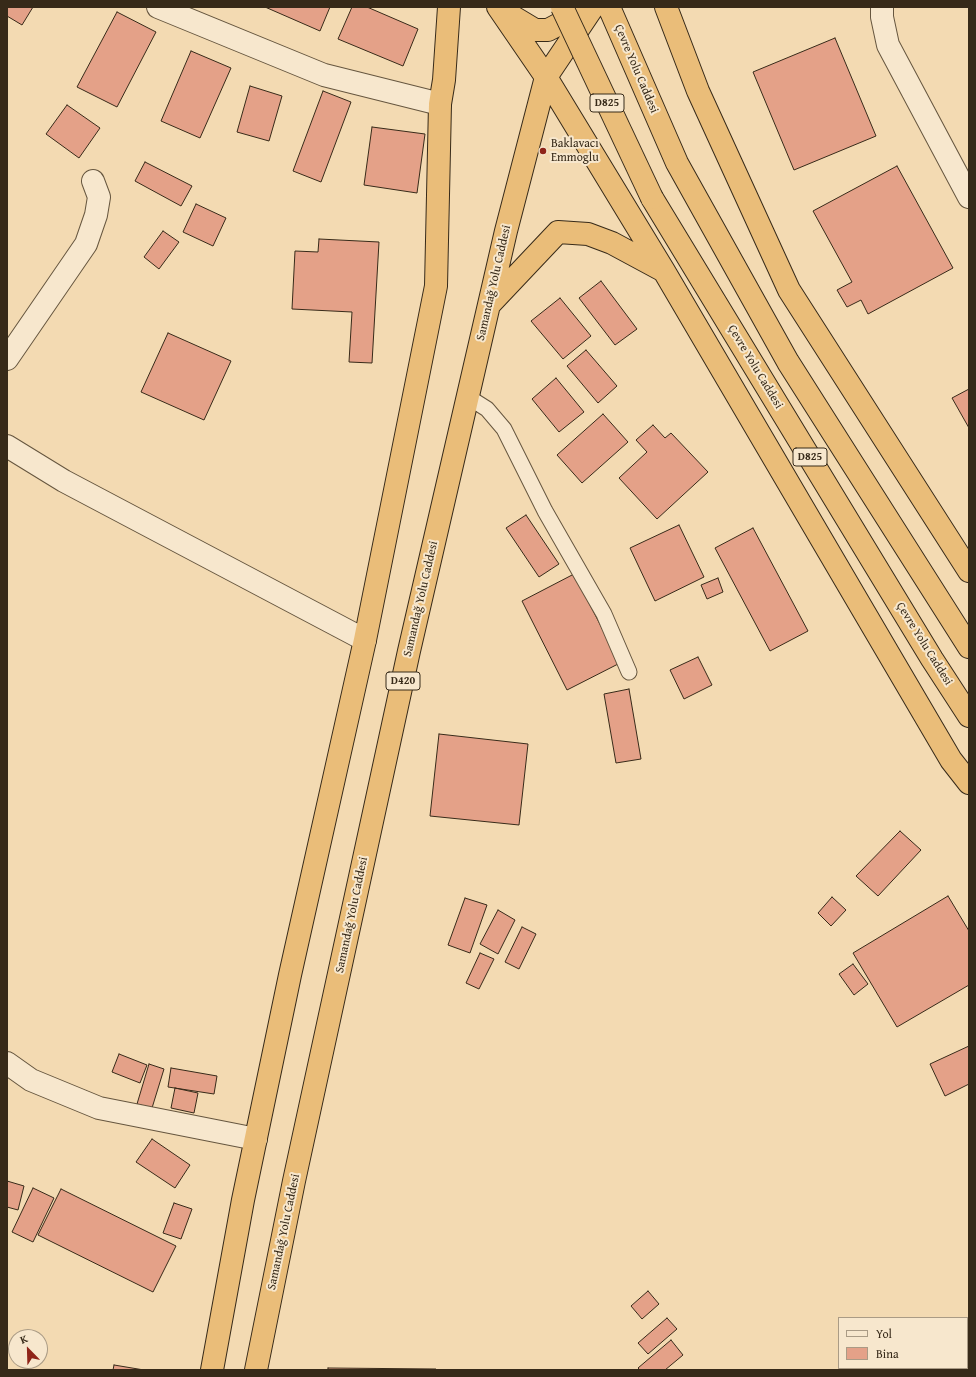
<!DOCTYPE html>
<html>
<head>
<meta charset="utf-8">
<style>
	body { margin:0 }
	#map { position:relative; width:976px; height:1377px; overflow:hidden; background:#f3dab2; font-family:"Gentium Book Plus",serif }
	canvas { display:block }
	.frame { position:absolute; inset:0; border:8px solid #372a19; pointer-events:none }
	.legend { position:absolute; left:838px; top:1317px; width:130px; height:52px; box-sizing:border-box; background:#f7e7cd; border:1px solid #aa9b85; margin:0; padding:5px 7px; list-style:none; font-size:12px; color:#372a19 }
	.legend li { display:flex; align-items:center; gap:8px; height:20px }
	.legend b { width:20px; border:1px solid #aa9b85 }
	.north { position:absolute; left:8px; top:1329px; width:40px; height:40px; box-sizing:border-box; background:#f7e7cd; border:1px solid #aa9b85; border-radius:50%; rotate:337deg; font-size:11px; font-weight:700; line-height:16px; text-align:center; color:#372a19 }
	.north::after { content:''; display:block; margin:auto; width:14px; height:18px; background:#8f2418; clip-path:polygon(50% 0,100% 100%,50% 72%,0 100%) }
</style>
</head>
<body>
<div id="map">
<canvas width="976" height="1377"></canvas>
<div class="frame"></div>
<ul class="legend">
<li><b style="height:5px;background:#f7e7cd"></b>Yol</li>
<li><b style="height:11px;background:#e4a188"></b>Bina</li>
</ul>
<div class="north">K</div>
</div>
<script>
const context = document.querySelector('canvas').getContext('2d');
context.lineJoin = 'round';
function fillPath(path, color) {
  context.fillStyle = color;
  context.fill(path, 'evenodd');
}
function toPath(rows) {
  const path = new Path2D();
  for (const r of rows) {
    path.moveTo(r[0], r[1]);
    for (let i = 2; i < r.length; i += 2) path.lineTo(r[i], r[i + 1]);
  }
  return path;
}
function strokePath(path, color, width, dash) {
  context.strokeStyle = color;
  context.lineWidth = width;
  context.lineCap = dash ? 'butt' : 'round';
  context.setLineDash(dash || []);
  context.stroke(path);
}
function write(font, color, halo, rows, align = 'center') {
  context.font = font + ' "Gentium Book Plus",serif';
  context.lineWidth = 4;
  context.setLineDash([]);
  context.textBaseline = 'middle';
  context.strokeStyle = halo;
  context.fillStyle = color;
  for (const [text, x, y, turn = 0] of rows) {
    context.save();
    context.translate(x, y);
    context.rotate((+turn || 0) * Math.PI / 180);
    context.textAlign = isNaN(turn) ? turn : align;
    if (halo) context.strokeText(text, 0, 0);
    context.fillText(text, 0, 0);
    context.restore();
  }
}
const building = toPath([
	[7,7,33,7,22,25,7,16,7,7],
	[265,7,330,7,320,31,265,7],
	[352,7,367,7,418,29,403,66,338,39,352,7],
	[117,12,156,32,117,107,77,87,117,12],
	[835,38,876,136,794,170,753,72,835,38],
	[191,51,231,68,200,138,161,121,191,51],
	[250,86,282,96,269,141,237,132,250,86],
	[323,91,351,102,321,182,293,171,323,91],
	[67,105,100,128,79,158,46,134,67,105],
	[372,127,425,134,417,193,364,185,372,127],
	[145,162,192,186,181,206,135,181,145,162],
	[897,166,953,268,868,314,861,300,847,307,837,290,852,282,813,211,897,166],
	[196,204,226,218,213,246,183,232,196,204],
	[163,231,179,242,159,269,144,257,163,231],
	[319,239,379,242,372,363,349,362,352,312,292,309,295,251,318,252,319,239],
	[601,281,637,329,615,345,579,298,601,281],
	[560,298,591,336,563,359,531,321,560,298],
	[168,333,231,361,204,420,141,392,168,333],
	[586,350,617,386,598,403,567,366,586,350],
	[556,378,584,412,559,432,532,399,556,378],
	[969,389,969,428,952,398,969,389],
	[603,414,628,442,582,483,557,455,603,414],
	[653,425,665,438,671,433,708,472,657,519,619,478,647,452,636,440,653,425],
	[526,515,559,564,539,577,506,528,526,515],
	[679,525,704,577,655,601,630,548,679,525],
	[753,528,808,631,770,651,715,548,753,528],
	[574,574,620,663,567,690,522,601,574,574],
	[718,578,723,592,707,599,701,585,718,578],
	[698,657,712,685,684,699,670,670,698,657],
	[629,689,641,759,616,763,604,694,629,689],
	[439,734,528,744,519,825,430,816,439,734],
	[900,831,921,850,878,896,856,876,900,831],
	[948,896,969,931,969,985,897,1027,853,953,948,896],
	[832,897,846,910,831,926,818,913,832,897],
	[465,898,487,905,470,953,448,945,465,898],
	[498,910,515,920,498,954,480,944,498,910],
	[522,927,536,934,519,969,505,962,522,927],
	[480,953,494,959,479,989,466,983,480,953],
	[853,964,868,984,854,995,839,974,853,964],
	[969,1046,969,1084,945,1096,930,1064,969,1046],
	[119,1054,147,1065,140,1083,112,1072,119,1054],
	[149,1064,164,1069,152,1108,137,1104,149,1064],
	[171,1068,217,1076,214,1094,168,1087,171,1068],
	[175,1088,198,1093,194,1113,171,1108,175,1088],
	[152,1139,190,1165,175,1188,136,1162,152,1139],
	[7,1181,24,1186,18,1210,7,1207,7,1181],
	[33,1188,54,1198,33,1242,12,1232,33,1188],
	[61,1189,176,1246,153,1292,38,1235,61,1189],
	[174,1203,192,1209,181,1239,163,1233,174,1203],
	[648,1291,659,1304,642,1319,631,1306,648,1291],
	[667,1318,677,1329,648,1354,638,1343,667,1318],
	[671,1340,683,1355,665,1370,640,1370,638,1368,671,1340],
	[114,1365,144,1370,113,1370,114,1365],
	[328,1368,436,1369,436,1370,328,1370,328,1368]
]);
fillPath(building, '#e4a188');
strokePath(building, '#372a19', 1);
const service = toPath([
	[468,397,487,409,504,429,545,511,604,614,629,672]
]);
const minor = toPath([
	[158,7,324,75,440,104],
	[882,7,882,17,888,45,969,197],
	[7,359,86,244,96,215,99,197,93,181],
	[7,446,64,481,365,640],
	[7,1063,31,1080,99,1108,256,1139]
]);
const trunk = toPath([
	[498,7,546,77,664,271,951,760,969,783],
	[609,7,677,163,788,362,969,647],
	[666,7,698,91,789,290,969,571],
	[505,12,535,30,548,30,584,11],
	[652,198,932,659,969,716],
	[489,305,558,232,588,234,612,243,664,271],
	[212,1370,243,1200,290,975,365,640,436,286,440,104,444,80,449,7],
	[256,1370,294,1181,409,651,506,231,546,77,593,7]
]);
strokePath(service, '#66563f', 17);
strokePath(minor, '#66563f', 24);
strokePath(trunk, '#372a19', 24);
strokePath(service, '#f7e7cd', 15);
strokePath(minor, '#f7e7cd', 22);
strokePath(trunk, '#eabd79', 22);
const trunkBridge = toPath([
	[562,7,652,198]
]);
strokePath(trunkBridge, '#372a19', 24, []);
strokePath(trunkBridge, '#eabd79', 22);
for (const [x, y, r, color] of [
	[543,151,4,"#8f2418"]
]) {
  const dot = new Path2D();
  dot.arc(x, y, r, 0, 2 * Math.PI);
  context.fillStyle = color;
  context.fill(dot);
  strokePath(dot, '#f7e7cd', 1.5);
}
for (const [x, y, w] of [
	[607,103,34],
	[810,457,34],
	[403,681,34]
]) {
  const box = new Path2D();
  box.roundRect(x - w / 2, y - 9, w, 18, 3);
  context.fillStyle = '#f7e7cd';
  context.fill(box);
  strokePath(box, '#372a19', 1);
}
write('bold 11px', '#372a19', null, [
	["D825",607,103],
	["D825",810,457],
	["D420",403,681]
]);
write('12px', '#372a19', '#f7e7cd', [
	["Çevre Yolu Caddesi",636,69,67],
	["Samandağ Yolu Caddesi",494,283,-77],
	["Çevre Yolu Caddesi",755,367,59],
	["Samandağ Yolu Caddesi",421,599,-77],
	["Çevre Yolu Caddesi",924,644,58],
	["Samandağ Yolu Caddesi",352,915,-78],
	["Samandağ Yolu Caddesi",284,1232,-78]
]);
write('12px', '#372a19', '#f7e7cd', [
	["Baklavacı",551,144],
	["Emmoglu",551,158]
], 'left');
</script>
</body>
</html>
